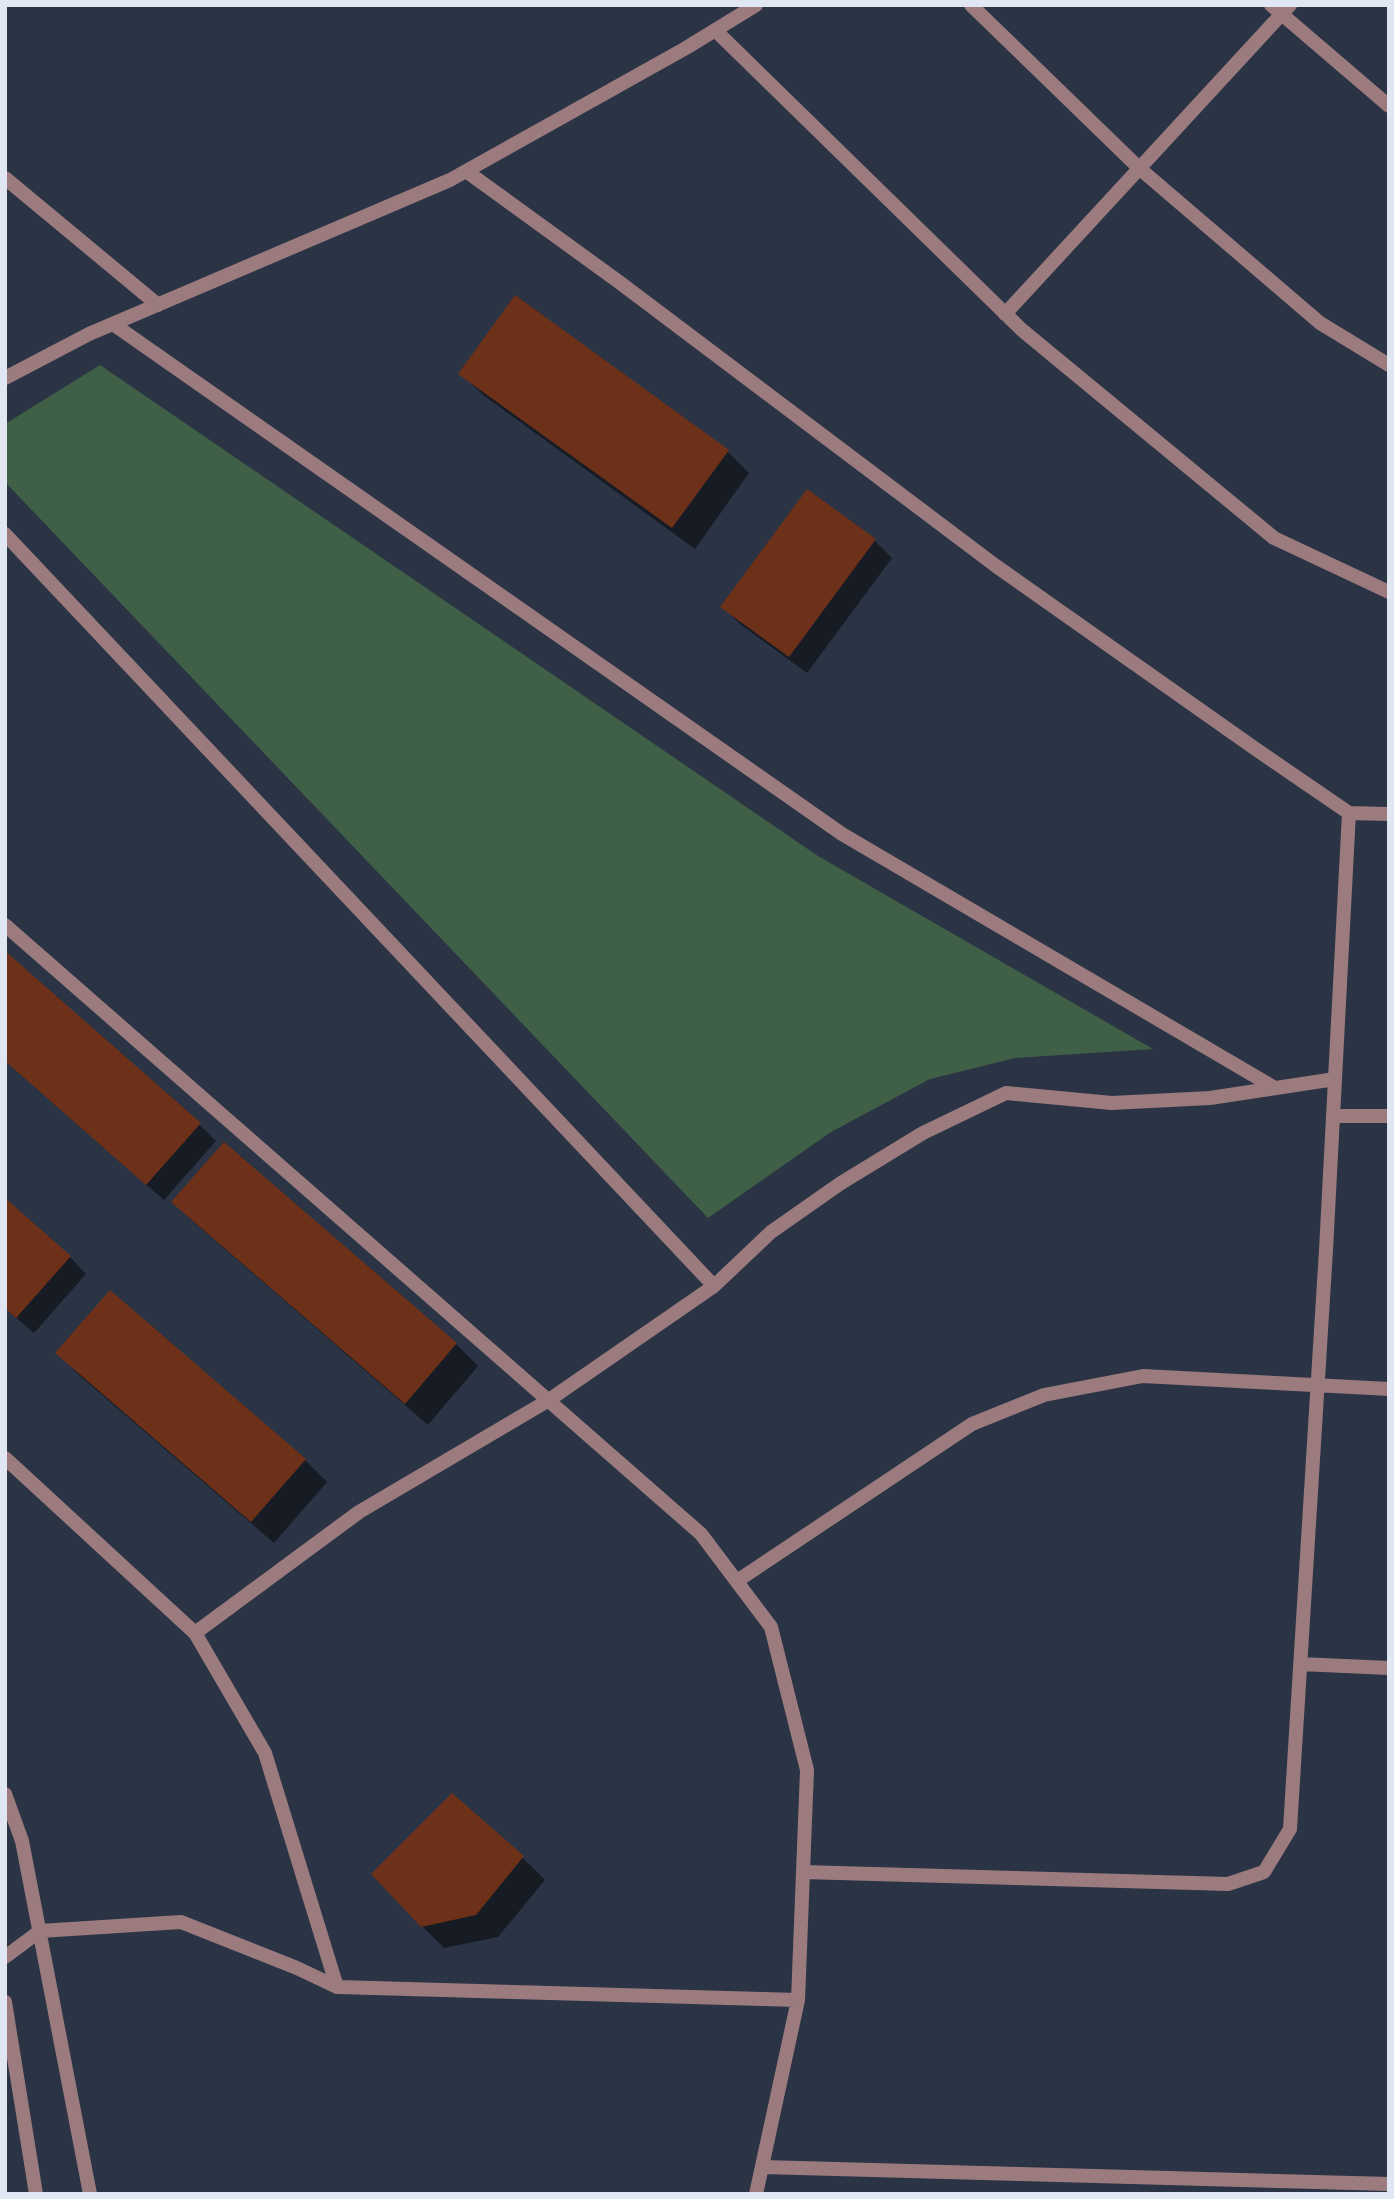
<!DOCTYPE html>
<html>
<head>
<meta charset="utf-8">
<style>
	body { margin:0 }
	#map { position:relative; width:1394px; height:2199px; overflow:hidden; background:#2a3445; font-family:Literata,serif }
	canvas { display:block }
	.frame { position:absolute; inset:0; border:7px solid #e0e7f2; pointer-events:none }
</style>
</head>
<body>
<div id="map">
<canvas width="1394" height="2199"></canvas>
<div class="frame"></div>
</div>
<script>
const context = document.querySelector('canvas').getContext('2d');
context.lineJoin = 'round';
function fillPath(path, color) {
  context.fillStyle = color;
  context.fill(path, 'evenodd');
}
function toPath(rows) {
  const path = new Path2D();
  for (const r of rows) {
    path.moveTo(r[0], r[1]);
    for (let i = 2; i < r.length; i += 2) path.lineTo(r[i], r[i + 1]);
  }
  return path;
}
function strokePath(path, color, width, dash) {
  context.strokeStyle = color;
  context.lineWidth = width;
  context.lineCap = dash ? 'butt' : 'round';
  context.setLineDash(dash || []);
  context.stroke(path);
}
fillPath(toPath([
	[100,365,818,856,1153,1049,1015,1058,930,1079,831,1132,708,1218,5,482,5,424]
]), '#3f6046');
fillPath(toPath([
	[461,373,727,451,749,473,695,549,483,395],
	[808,492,875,541,892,558,807,673,740,624,723,607],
	[5,1061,199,1124,216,1141,164,1200],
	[224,1144,456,1344,478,1366,428,1425,196,1224,174,1202],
	[70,1257,86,1274,34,1333,5,1308],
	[110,1292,305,1460,327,1482,274,1543,79,1375,57,1353],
	[523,1858,545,1880,498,1937,444,1948,422,1926]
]), '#0007');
fillPath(toPath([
	[515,295,729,450,672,528,458,374],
	[807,489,876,539,789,657,720,607],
	[5,951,201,1123,146,1185,5,1061],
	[224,1142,457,1343,405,1404,171,1202],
	[5,1198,71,1256,16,1318,5,1308],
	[110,1290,306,1459,251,1522,55,1353],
	[452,1793,524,1856,476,1915,421,1927,371,1874]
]), '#6d3019');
strokePath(toPath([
	[971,5,1139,168,1320,323,1389,365],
	[1271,5,1389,106],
	[715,30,1022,330,1274,538,1389,592],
	[466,171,619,282,996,566,1257,750,1349,813,1389,814],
	[5,178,158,305],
	[1005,314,1290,5],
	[113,324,842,834,1275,1088],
	[5,378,89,334,450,180,686,48,756,5],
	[5,534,714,1286],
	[5,925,701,1534,771,1627,807,1770,798,2000,756,2194],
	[1333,1116,1389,1116],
	[5,1458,195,1633,265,1753,337,1987],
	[737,1581,972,1424,1044,1395,1143,1376,1389,1389],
	[195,1633,359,1512,549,1400,714,1286,771,1232,841,1183,923,1133,1006,1093,1112,1103,1210,1098,1335,1079],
	[1300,1664,1389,1668],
	[5,1794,22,1841,90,2194],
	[803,1872,1228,1884,1264,1872,1290,1829,1326,1250,1349,813],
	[5,1957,40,1931,181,1922,297,1968,337,1987,798,2000],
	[5,2002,36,2194],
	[762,2167,1389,2184]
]), '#9c7b7f', 14);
</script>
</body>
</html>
